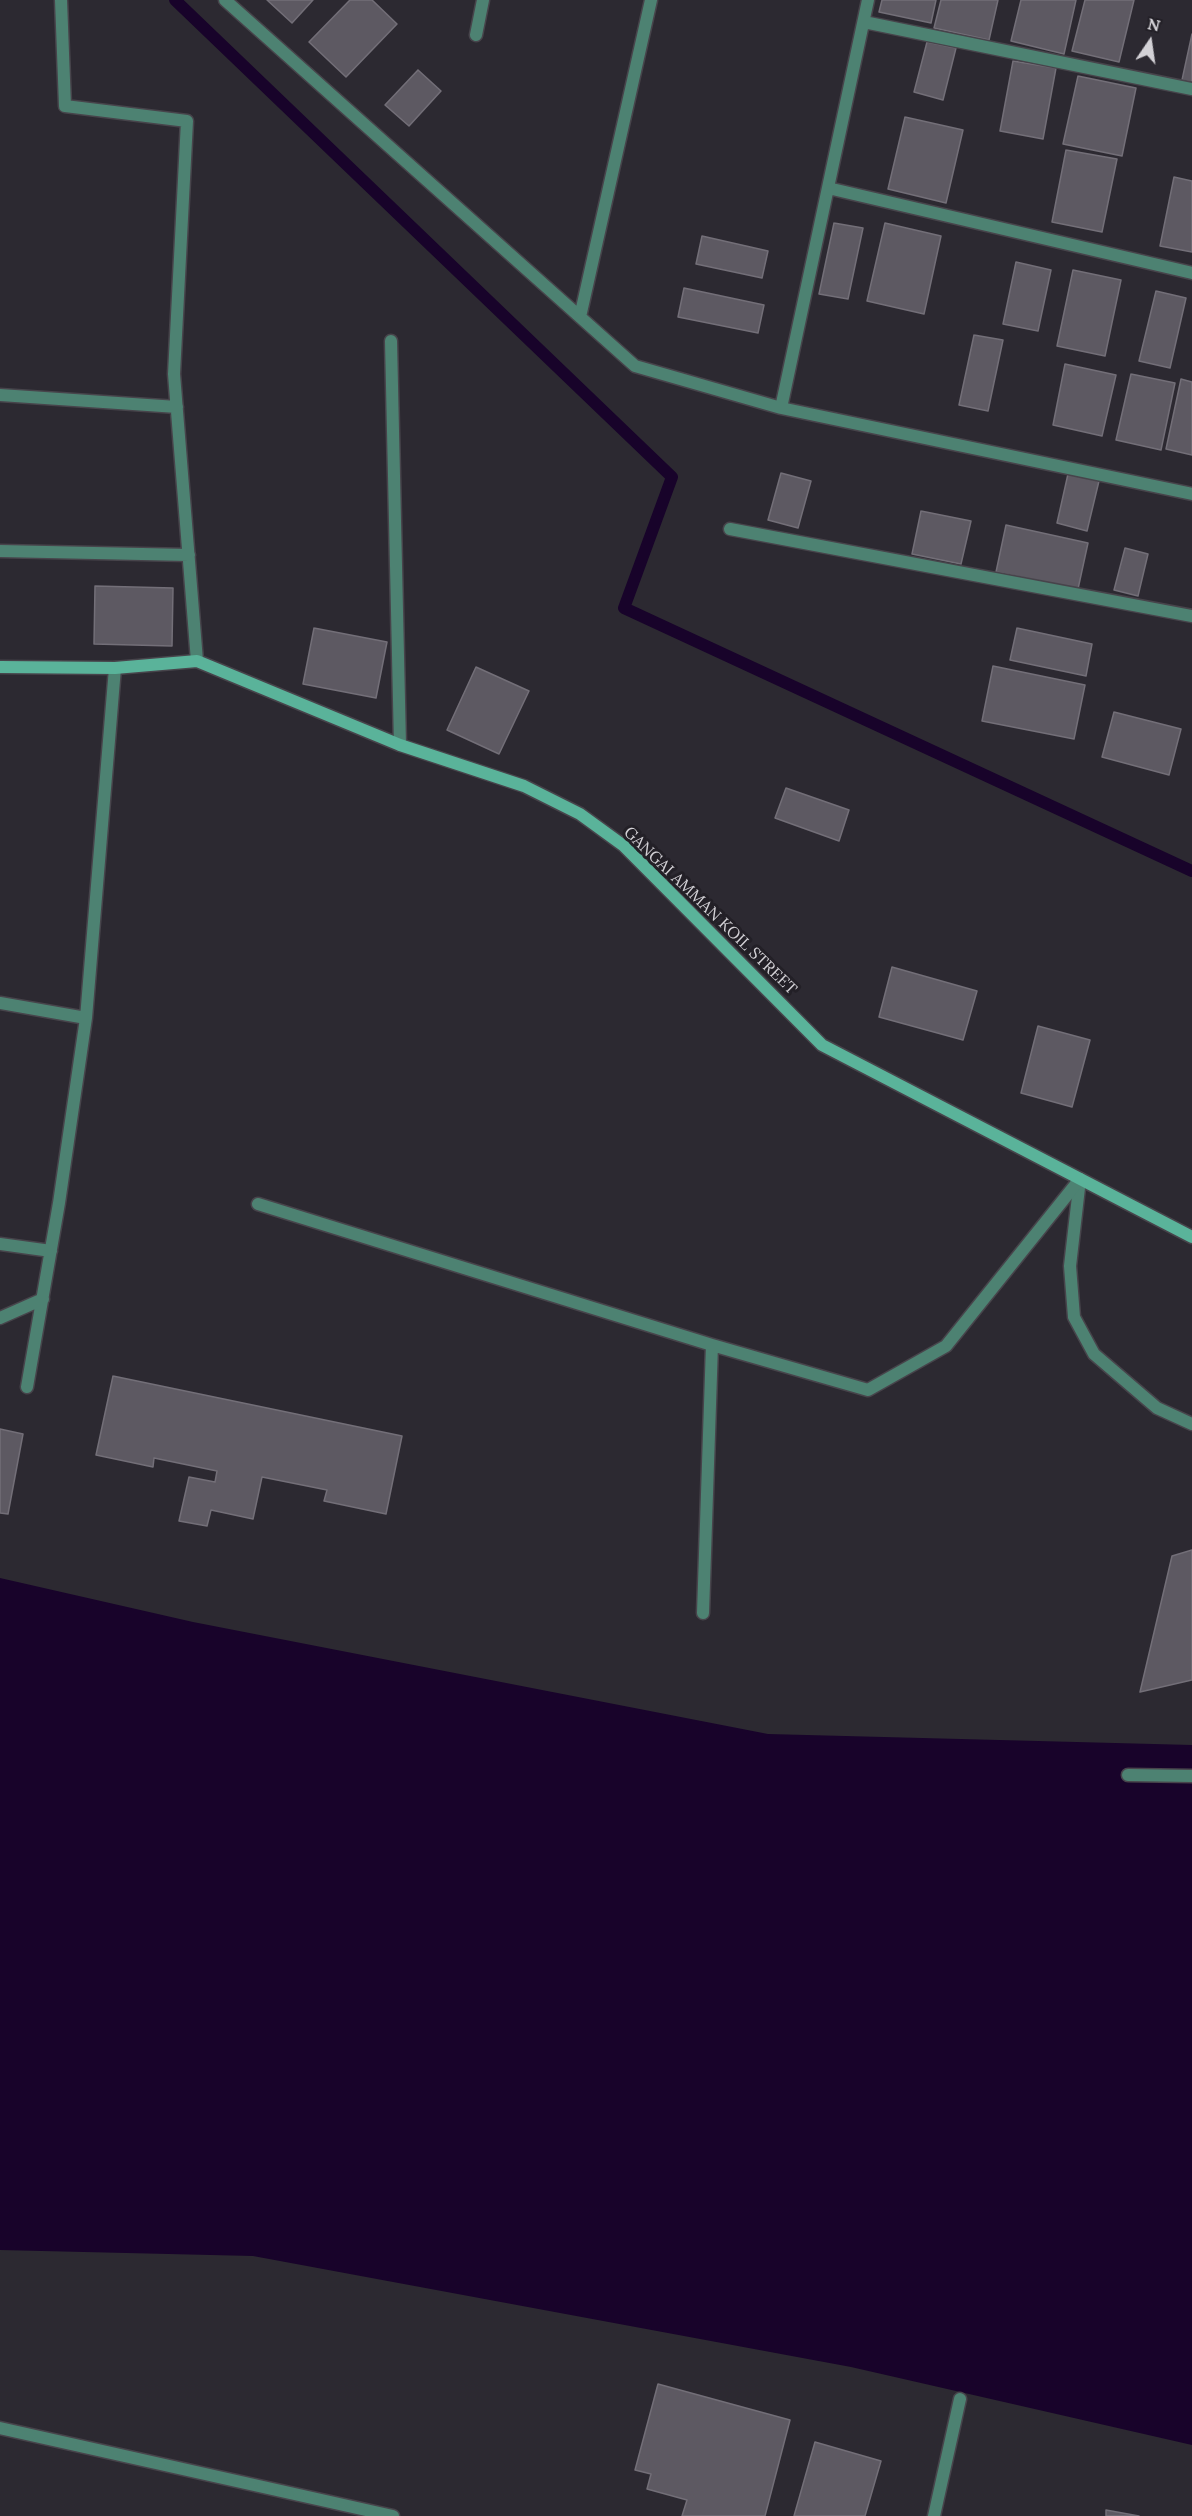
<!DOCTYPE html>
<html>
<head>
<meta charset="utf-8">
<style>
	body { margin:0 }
	#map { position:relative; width:1192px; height:2516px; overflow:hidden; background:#2c2931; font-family:Lora,serif }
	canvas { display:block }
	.north { position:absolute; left:1120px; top:12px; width:60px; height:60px; -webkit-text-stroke:4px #232027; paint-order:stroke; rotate:13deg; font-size:16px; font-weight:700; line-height:24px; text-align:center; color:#d3d1d6 }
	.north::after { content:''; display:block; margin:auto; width:21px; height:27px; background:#d3d1d6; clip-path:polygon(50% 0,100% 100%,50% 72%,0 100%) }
</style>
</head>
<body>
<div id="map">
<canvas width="1192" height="2516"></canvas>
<div class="north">N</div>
</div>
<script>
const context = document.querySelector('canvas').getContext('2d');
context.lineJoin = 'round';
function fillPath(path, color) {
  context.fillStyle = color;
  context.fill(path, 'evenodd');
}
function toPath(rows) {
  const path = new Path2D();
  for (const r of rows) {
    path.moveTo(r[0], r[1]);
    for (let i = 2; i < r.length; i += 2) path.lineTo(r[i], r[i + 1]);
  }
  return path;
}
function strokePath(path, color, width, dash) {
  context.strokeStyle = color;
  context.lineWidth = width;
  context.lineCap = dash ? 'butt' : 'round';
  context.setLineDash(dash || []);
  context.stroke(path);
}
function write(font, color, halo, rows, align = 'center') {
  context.font = font + ' Lora,serif';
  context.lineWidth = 6;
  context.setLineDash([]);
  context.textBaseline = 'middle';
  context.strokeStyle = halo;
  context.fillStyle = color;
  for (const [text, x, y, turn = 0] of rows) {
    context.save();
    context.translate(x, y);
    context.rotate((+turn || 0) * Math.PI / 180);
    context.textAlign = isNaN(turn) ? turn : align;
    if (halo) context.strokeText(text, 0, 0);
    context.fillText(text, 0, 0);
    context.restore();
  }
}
fillPath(toPath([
	[0,1578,193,1622,768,1734,1192,1745,1192,2445,851,2367,253,2256,0,2250]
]), '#18032a');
strokePath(toPath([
	[175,0,672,477,624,608,1192,871]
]), '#18032a', 12);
const building = toPath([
	[267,0,313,0,292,23,267,0],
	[350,0,372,0,397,24,346,77,309,42,350,0],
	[882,0,936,0,931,23,879,12,882,0],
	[941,0,998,0,989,40,934,28,941,0],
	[1021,0,1076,0,1064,54,1011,41,1021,0],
	[1085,0,1134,0,1119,62,1072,51,1085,0],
	[1192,34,1192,82,1182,80,1192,34],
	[927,42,956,48,943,100,914,92,927,42],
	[1013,61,1056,68,1043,139,1000,131,1013,61],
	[418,70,441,91,409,126,385,105,418,70],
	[1078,76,1136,88,1122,156,1063,144,1078,76],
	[905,117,963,130,946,203,888,189,905,117],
	[1066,150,1117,159,1102,232,1052,222,1066,150],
	[1174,177,1192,181,1192,252,1160,246,1174,177],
	[834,223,863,228,848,299,819,294,834,223],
	[885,223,941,236,924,314,867,301,885,223],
	[702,236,768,251,762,278,696,264,702,236],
	[1016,262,1051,270,1038,331,1003,324,1016,262],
	[1073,270,1121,280,1105,356,1057,346,1073,270],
	[684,288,764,305,758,333,678,317,684,288],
	[1156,291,1186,298,1170,368,1139,361,1156,291],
	[974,335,1003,340,988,411,959,405,974,335],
	[1065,364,1116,375,1102,436,1053,425,1065,364],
	[1131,374,1175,383,1161,450,1116,440,1131,374],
	[1181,379,1192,382,1192,455,1166,449,1181,379],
	[781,473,811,481,798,528,768,520,781,473],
	[1068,474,1099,481,1087,531,1057,523,1068,474],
	[921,511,971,521,961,564,912,554,921,511],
	[1006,525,1088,543,1078,589,996,572,1006,525],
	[1125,548,1148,554,1138,596,1114,590,1125,548],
	[95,586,173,588,172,646,94,644,95,586],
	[314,628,387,642,376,698,303,684,314,628],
	[1017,628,1092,644,1086,676,1010,660,1017,628],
	[993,666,1085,685,1074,739,982,721,993,666],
	[476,667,529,691,499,754,447,730,476,667],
	[1114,712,1181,729,1169,775,1102,757,1114,712],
	[786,788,849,810,839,841,775,818,786,788],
	[892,967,977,991,963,1040,879,1017,892,967],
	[1038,1026,1090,1040,1072,1107,1021,1093,1038,1026],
	[113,1376,402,1436,386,1514,324,1501,327,1490,262,1477,253,1519,211,1510,207,1526,179,1521,189,1477,215,1482,217,1471,154,1458,153,1467,96,1455,113,1376],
	[0,1429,23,1434,8,1514,0,1513,0,1429],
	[1192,1550,1192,1680,1140,1692,1172,1556,1192,1550],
	[658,2384,790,2420,765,2516,682,2516,687,2500,647,2489,651,2474,635,2470,658,2384],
	[815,2442,881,2461,865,2516,794,2516,815,2442],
	[1106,2510,1139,2516,1106,2516,1106,2510]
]);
fillPath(building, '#5d5962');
strokePath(building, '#736f78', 1.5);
const lane = toPath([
	[0,1003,86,1018],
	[1080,1179,1070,1266,1074,1317,1094,1354,1157,1408,1192,1424],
	[0,1244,51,1251],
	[0,1318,43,1299],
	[27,1387,59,1203,86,1018,115,668]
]);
const street = toPath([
	[61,0,65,106,187,121,174,374,197,661],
	[225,0,635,366,781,408,1192,494],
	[864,22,1192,89],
	[476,35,483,0],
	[828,188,1192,273],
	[580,317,651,0],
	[391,341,400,745],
	[0,395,177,407],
	[781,408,868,0],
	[730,529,1192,616],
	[0,551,189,555],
	[258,1204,712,1345,868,1390,946,1346,1080,1179],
	[703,1613,712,1345],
	[1128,1775,1192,1776],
	[0,2428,393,2516],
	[934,2516,960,2399]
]);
const secondary = toPath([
	[0,667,115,668,197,661,400,745,524,786,580,814,624,846,822,1045,1192,1237]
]);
strokePath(lane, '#47444b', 15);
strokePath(street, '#47444b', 15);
strokePath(secondary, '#47444b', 15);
strokePath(lane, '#4d8272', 12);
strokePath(street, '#4d8272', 12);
strokePath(secondary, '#5ab39a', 12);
write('16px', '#d3d1d6', '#232027', [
	["GANGAI AMMAN KOIL STREET",710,911,44]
]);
</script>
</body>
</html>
